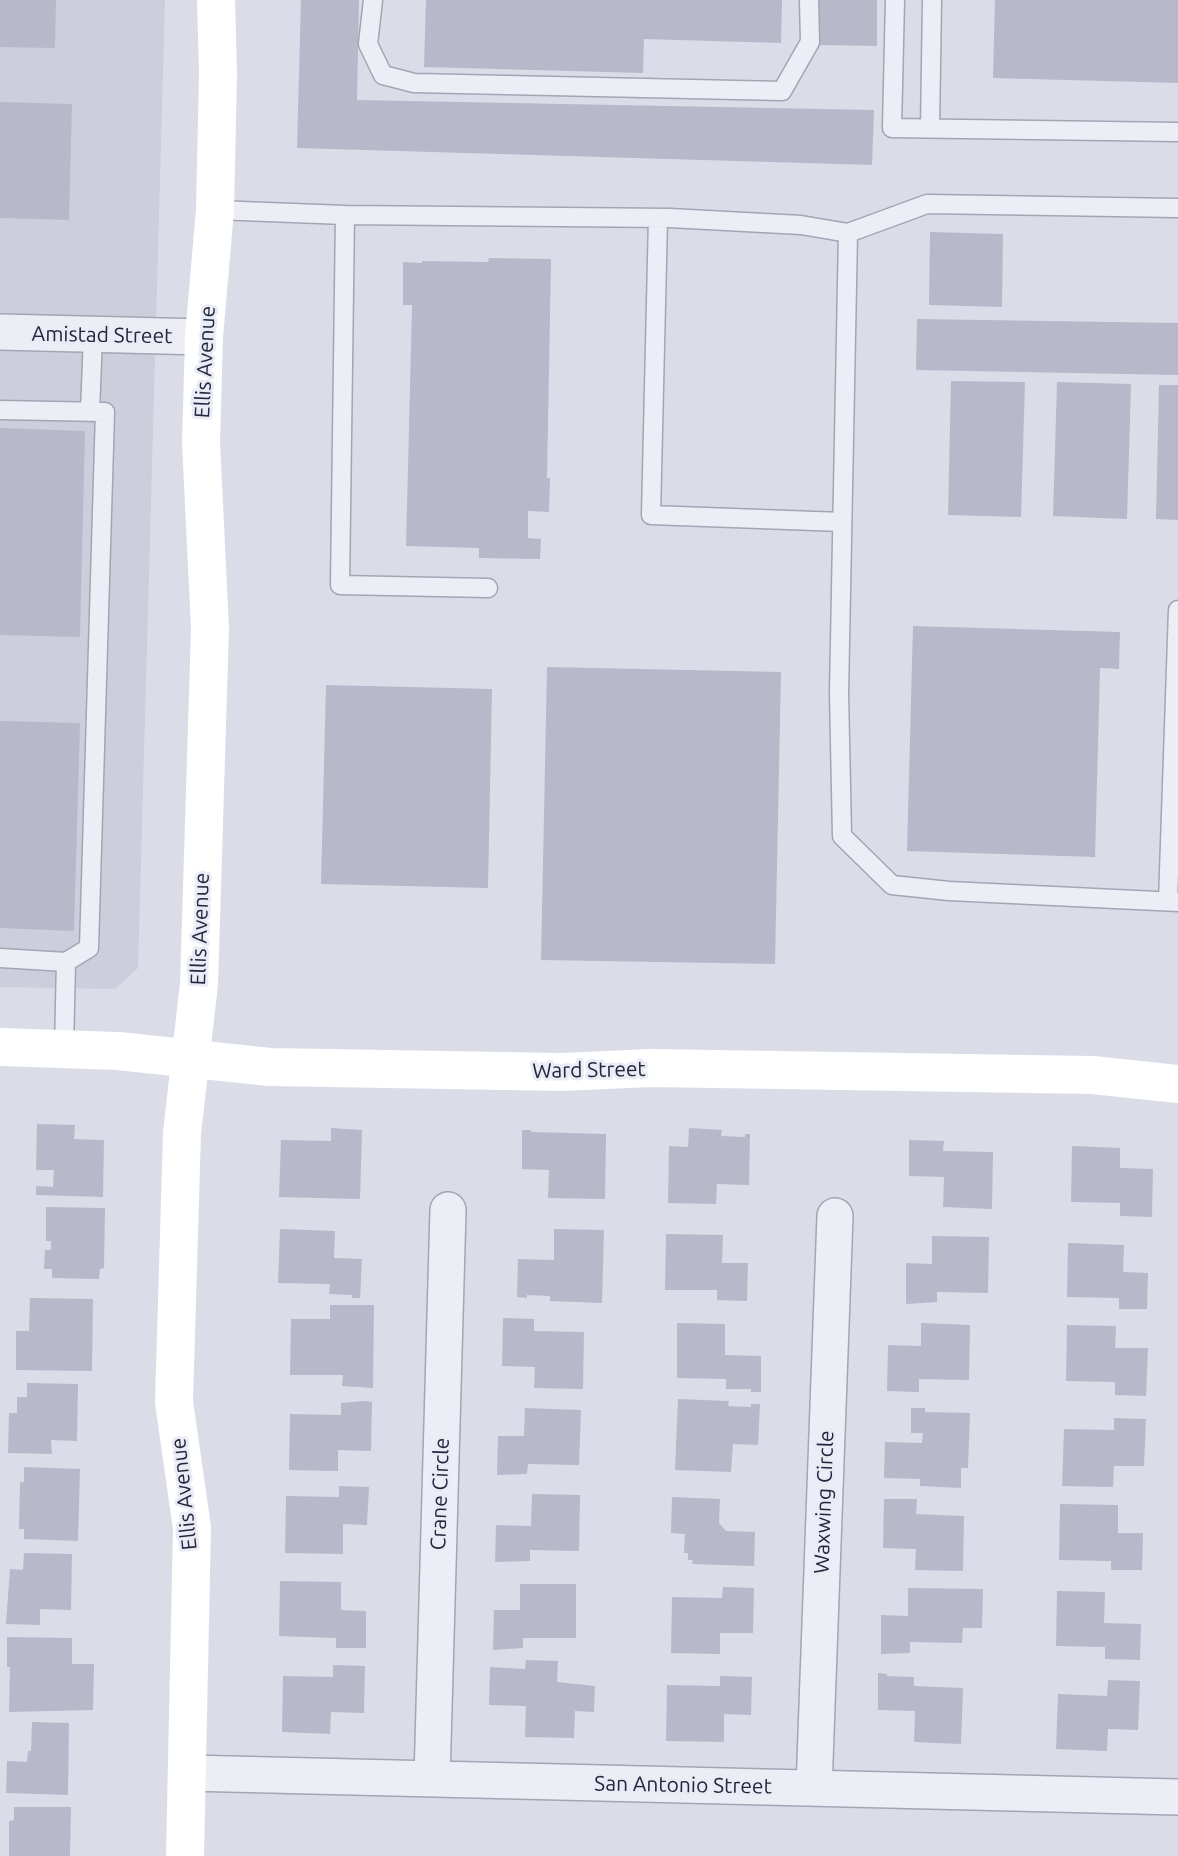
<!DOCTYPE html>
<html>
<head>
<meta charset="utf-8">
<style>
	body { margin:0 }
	canvas { display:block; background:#dadce7 }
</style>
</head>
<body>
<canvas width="1178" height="1856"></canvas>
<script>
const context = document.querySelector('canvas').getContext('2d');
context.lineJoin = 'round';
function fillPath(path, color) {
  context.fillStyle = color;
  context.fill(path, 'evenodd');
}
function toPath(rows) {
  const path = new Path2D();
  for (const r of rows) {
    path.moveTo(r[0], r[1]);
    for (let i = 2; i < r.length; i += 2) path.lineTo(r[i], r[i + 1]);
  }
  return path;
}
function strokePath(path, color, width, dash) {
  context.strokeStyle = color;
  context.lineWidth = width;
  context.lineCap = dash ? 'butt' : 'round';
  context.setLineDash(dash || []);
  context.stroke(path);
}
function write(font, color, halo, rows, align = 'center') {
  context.font = font + ' Ubuntu,sans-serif';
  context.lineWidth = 6;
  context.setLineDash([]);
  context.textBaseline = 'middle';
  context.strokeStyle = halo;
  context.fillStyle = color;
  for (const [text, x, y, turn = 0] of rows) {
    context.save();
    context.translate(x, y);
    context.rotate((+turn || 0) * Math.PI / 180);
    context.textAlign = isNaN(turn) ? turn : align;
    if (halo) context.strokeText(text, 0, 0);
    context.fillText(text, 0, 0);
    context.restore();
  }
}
fillPath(toPath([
	[0,0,165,0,138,968,115,989,0,987]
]), '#cccedc');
fillPath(toPath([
	[0,0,56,0,55,48,0,47],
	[301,0,359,0,357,100,874,110,872,165,297,148],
	[426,0,782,0,781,43,644,39,643,73,424,67],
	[819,0,877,0,877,46,818,45],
	[995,0,1178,0,1178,83,993,78],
	[0,102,72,104,69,220,0,218],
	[930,232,1003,234,1002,307,929,305],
	[489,258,551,259,547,478,550,478,549,512,528,511,528,538,541,539,540,559,479,558,479,548,406,546,412,305,403,305,403,262,422,263,422,261,488,262],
	[917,319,1178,323,1178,375,916,370],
	[951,381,1025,382,1021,517,948,515],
	[1057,382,1131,384,1127,519,1053,516],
	[1159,385,1178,385,1178,520,1156,519],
	[0,428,85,431,80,637,0,635],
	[913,626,1120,632,1119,669,1100,668,1095,857,907,851],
	[547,667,781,672,775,964,541,960],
	[326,685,492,689,488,888,321,884],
	[0,721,80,723,74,931,0,928],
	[37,1124,75,1125,74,1139,104,1140,103,1197,36,1195,36,1186,53,1187,54,1170,36,1170],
	[331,1128,362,1130,360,1199,279,1197,281,1140,331,1141],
	[689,1128,722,1130,721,1136,745,1137,745,1134,750,1134,749,1185,717,1184,716,1204,668,1203,669,1146,688,1147],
	[522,1130,531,1130,531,1132,606,1134,605,1199,548,1198,549,1170,522,1169],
	[909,1140,944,1141,943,1151,993,1152,992,1209,943,1207,944,1177,909,1176],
	[1072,1146,1120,1148,1120,1168,1153,1169,1152,1217,1120,1216,1120,1203,1071,1202],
	[46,1207,105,1208,104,1268,100,1269,99,1279,52,1278,52,1269,44,1269,45,1250,51,1250,51,1241,46,1241],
	[280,1229,335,1231,334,1258,362,1259,360,1298,352,1298,352,1295,329,1294,330,1284,278,1283],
	[554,1229,604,1230,602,1303,550,1301,550,1296,527,1295,527,1298,517,1297,518,1259,554,1260],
	[666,1234,723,1235,722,1263,748,1263,747,1301,717,1300,717,1290,665,1290],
	[932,1236,989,1237,988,1293,937,1292,937,1302,906,1304,906,1263,932,1264],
	[1068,1243,1124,1245,1123,1272,1148,1273,1147,1309,1119,1309,1119,1298,1067,1297],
	[30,1298,93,1299,92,1371,16,1370,16,1331,29,1331],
	[330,1305,374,1305,373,1388,342,1386,343,1375,290,1375,291,1319,330,1319],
	[503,1318,534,1319,534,1331,584,1332,583,1389,534,1388,535,1367,502,1366],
	[677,1323,725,1324,725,1355,761,1356,761,1392,751,1392,751,1389,726,1389,726,1379,677,1378],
	[921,1323,970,1325,969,1380,919,1379,919,1392,887,1391,888,1345,921,1346],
	[1067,1325,1116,1326,1115,1348,1148,1348,1146,1396,1115,1395,1115,1382,1066,1381],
	[27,1383,78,1384,77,1441,51,1440,52,1454,8,1453,9,1413,17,1413,17,1397,27,1397],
	[678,1399,729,1401,728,1406,751,1407,751,1404,760,1404,758,1445,733,1444,731,1472,675,1470],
	[365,1401,372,1402,371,1451,338,1450,338,1471,289,1470,290,1414,341,1415,341,1403],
	[525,1408,581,1410,579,1465,528,1464,527,1474,497,1475,498,1436,524,1436],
	[911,1408,925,1408,925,1412,970,1413,968,1468,961,1468,961,1488,920,1486,920,1479,884,1478,885,1442,922,1443,923,1433,911,1433],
	[1114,1418,1146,1419,1144,1466,1114,1466,1113,1487,1062,1486,1064,1429,1114,1430],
	[24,1467,80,1469,78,1541,24,1539,24,1529,19,1529,20,1482,24,1482],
	[339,1486,369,1487,367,1525,343,1524,343,1554,285,1553,286,1496,339,1497],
	[532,1494,580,1495,579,1551,530,1550,530,1561,495,1562,496,1525,531,1526],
	[672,1497,720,1499,719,1523,726,1531,755,1532,754,1566,692,1564,693,1560,688,1560,688,1553,684,1553,685,1534,671,1533],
	[884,1499,917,1499,916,1514,964,1516,963,1571,915,1570,916,1549,883,1548],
	[1060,1504,1118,1505,1118,1533,1143,1533,1142,1570,1111,1570,1111,1561,1059,1560],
	[24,1553,72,1554,71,1610,40,1609,40,1625,6,1624,10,1569,23,1570],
	[280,1581,341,1582,341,1610,366,1611,366,1648,336,1648,336,1638,279,1636],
	[520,1584,576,1584,576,1638,523,1638,523,1648,493,1650,494,1610,520,1610],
	[723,1587,754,1588,753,1633,720,1633,720,1654,671,1653,672,1597,722,1598],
	[908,1588,983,1589,982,1628,963,1628,962,1643,910,1642,910,1653,881,1654,881,1615,908,1616],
	[1057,1591,1105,1592,1104,1623,1141,1624,1140,1660,1105,1659,1105,1647,1056,1646],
	[7,1637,72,1638,72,1664,94,1664,93,1710,9,1712,10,1667,7,1667],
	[526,1660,558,1661,557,1682,595,1686,594,1712,575,1711,574,1738,525,1737,526,1706,489,1705,490,1667,525,1669],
	[333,1665,365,1666,364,1713,331,1712,330,1734,282,1732,283,1676,333,1677],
	[878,1673,887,1674,887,1676,914,1677,914,1686,963,1688,961,1744,914,1742,915,1711,878,1710],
	[720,1676,752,1677,751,1715,724,1714,724,1742,666,1741,667,1685,720,1686],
	[1108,1680,1140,1681,1138,1730,1108,1729,1107,1751,1056,1749,1058,1694,1107,1696],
	[32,1722,69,1723,68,1795,6,1793,7,1761,27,1762,28,1751,31,1751],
	[14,1807,71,1807,70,1856,9,1856,9,1821,14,1820]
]), '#b7b9ca');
const lane = toPath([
	[373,0,368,44,383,75,414,83,782,91,810,42,809,0],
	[895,0,892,128,1178,132],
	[930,128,932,0],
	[215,210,345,215,670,218,801,225,848,233,927,204,1178,208],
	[345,215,340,585,488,588],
	[658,218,651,515,842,522],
	[848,233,839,693,842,836,892,885,949,891,1178,902],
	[0,410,105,412,89,948,66,962,0,958],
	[90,412,93,335],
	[1168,901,1178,610],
	[64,1049,66,962]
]);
const street = toPath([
	[0,332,204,337],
	[188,1773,1178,1797],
	[432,1779,448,1210],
	[814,1788,835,1216]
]);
strokePath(lane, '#a3a5b4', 21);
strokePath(street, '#a3a5b4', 38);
strokePath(lane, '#edeef5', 18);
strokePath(street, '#edeef5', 35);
strokePath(toPath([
	[0,1047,118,1051,270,1067,562,1072,651,1068,1093,1075,1178,1084],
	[185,1856,192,1528,174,1402,182,1133,199,984,210,628,201,443,204,337,215,210,218,74,216,0]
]), '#fff', 38);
write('21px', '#23263e', '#e9ebf5', [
	["Amistad Street",102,335,1],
	["Ellis Avenue",205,362,-87],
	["Ellis Avenue",200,929,-88],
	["Ward Street",589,1070,-1],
	["Ellis Avenue",184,1494,-96],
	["Crane Circle",440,1494,-88],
	["Waxwing Circle",824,1502,-88],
	["San Antonio Street",683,1785,1]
]);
</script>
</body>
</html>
